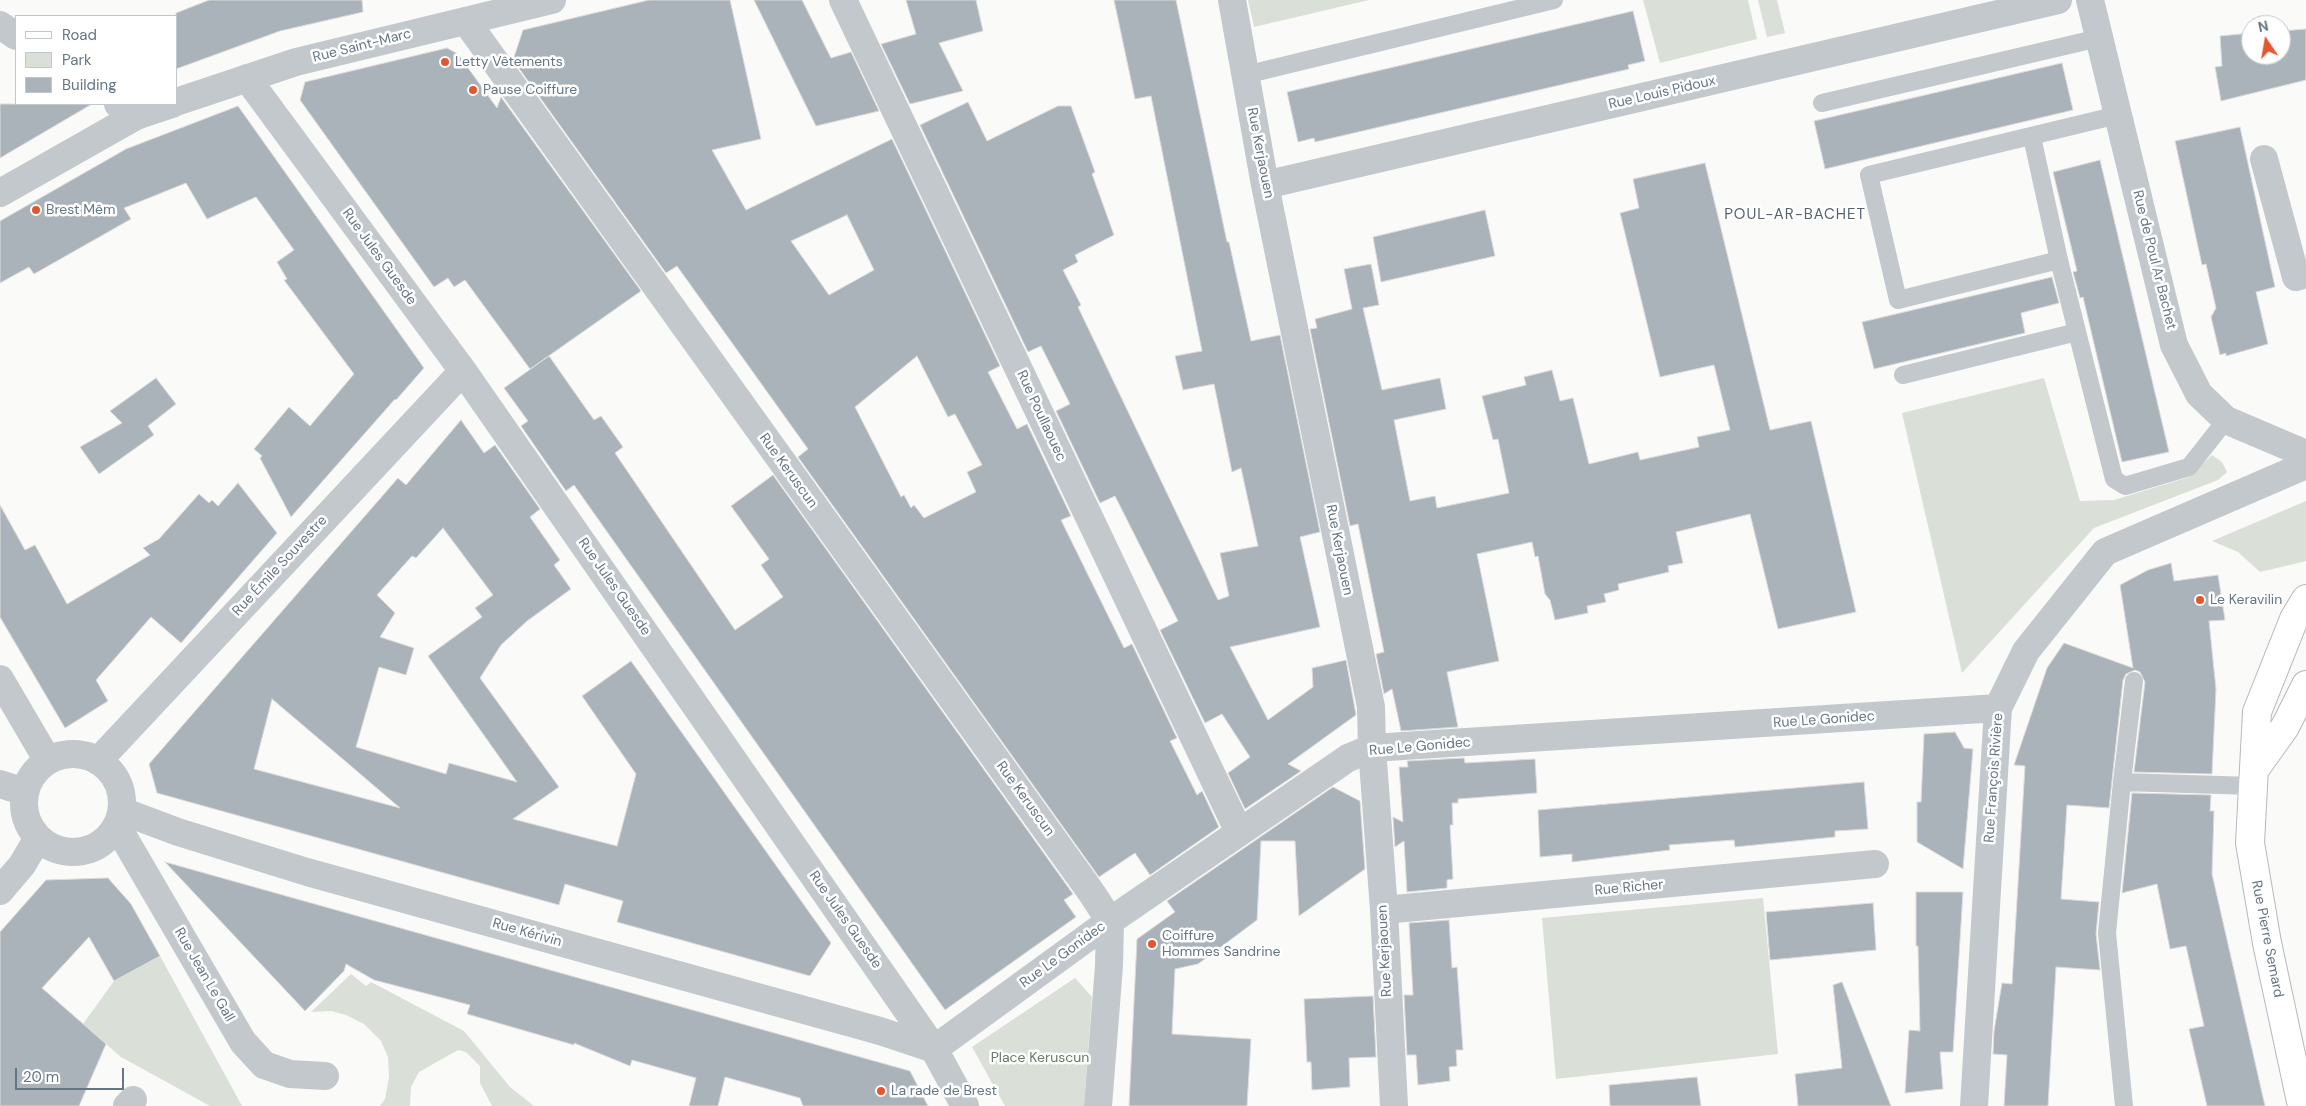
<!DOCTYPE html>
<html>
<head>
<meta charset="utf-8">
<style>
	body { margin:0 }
	#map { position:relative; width:2306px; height:1106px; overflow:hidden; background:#fafaf8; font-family:"DM Sans",sans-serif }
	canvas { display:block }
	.legend { position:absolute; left:15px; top:15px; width:162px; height:90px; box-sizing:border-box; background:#fff; border:1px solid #c1c8cd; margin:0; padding:6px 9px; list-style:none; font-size:15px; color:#657683 }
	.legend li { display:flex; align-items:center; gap:10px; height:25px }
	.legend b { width:25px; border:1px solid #c1c8cd }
	.north { position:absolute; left:2241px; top:15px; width:50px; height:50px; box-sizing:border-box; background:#fff; border:1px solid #c1c8cd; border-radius:50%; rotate:348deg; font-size:14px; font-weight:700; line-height:20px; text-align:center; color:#657683 }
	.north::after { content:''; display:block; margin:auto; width:18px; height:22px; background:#e4572e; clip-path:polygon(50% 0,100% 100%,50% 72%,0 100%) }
	.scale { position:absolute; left:15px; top:1068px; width:109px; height:22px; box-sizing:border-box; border:2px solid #657683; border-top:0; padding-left:6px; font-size:15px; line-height:18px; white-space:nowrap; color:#657683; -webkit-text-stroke:4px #fff; paint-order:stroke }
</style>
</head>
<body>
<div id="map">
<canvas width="2306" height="1106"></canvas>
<ul class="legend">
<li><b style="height:6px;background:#fff"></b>Road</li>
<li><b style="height:14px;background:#dadfd7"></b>Park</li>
<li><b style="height:14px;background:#aab3b9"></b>Building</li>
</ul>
<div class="north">N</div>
<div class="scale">20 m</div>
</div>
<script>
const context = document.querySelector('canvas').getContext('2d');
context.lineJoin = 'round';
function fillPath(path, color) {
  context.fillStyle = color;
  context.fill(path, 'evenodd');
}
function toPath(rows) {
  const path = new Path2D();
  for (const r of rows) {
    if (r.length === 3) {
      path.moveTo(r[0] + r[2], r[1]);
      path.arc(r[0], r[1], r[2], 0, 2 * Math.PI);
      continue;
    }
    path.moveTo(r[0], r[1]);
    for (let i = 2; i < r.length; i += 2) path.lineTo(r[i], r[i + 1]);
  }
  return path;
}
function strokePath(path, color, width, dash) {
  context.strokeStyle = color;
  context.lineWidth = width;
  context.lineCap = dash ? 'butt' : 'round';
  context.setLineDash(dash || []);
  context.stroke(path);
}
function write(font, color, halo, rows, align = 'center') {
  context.font = font + ' "DM Sans",sans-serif';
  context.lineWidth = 5;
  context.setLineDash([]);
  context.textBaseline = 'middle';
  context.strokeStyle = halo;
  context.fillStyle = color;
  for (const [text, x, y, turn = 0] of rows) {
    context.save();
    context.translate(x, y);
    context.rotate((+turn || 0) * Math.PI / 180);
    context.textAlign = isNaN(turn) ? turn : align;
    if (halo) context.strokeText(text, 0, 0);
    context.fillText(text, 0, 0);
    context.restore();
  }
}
fillPath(toPath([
	[1248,0,1369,0,1254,27],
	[1643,0,1748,0,1757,39,1660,63],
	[1758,0,1777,0,1785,33,1767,37],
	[2044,378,2080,501,2114,500,2189,477,2212,455,2222,462,2227,472,2218,480,2094,528,1962,673,1902,413],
	[2306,501,2306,561,2260,572,2238,552,2212,541],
	[1763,898,1778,1054,1556,1079,1542,918],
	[160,956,242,1106,210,1106,121,1057,83,1024,114,981],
	[351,974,366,986,371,982,464,1031,510,1087,534,1106,492,1106,480,1083,480,1066,466,1052,458,1050,419,1072,411,1087,410,1106,380,1106,385,1099,389,1077,388,1057,381,1041,364,1024,346,1015,331,1011,311,1012],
	[1075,978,1092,997,1084,1106,1005,1106,972,1047]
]), '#dadfd7');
const building = toPath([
	[209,0,362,0,363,12,280,31,176,69,176,13,209,0],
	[649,0,730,0,761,139,712,150,746,210,892,139,1000,366,988,372,1017,429,1027,424,1071,516,1061,520,1124,648,1132,644,1177,738,1170,741,1197,795,1202,791,1219,827,1150,875,1135,853,1099,877,798,457,808,449,677,266,666,273,513,60,523,30,649,0],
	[847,215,874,270,829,295,791,241,847,215],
	[917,356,948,417,955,414,982,465,967,472,976,492,924,518,914,505,911,508,904,495,901,497,855,407,917,356],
	[754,0,802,0,831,58,851,52,879,111,816,126,754,0],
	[906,0,976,0,983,31,939,43,963,91,910,104,881,44,916,34,906,0],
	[1114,0,1176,0,1227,242,1229,242,1251,341,1280,335,1320,532,1300,537,1320,627,1230,647,1268,720,1313,687,1312,668,1346,660,1355,709,1356,715,1288,764,1301,771,1245,809,1228,773,1250,757,1222,714,1205,723,1160,630,1178,621,1115,496,1100,503,1056,411,1070,404,1041,346,1028,352,920,125,968,102,987,141,1058,106,1071,106,1095,172,1092,174,1114,235,1075,255,1078,262,1063,270,1081,305,1078,307,1218,600,1229,596,1220,553,1258,546,1241,468,1232,472,1214,384,1183,390,1175,356,1202,351,1151,96,1135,99,1114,0],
	[1633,11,1645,61,1628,65,1629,69,1315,142,1314,138,1298,142,1287,92,1633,11],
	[2306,29,2306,80,2221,101,2215,67,2222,66,2220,36,2251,33,2251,55,2281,55,2281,31,2306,29],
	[447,48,458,54,497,108,501,97,641,291,530,369,465,280,454,287,448,278,434,287,300,100,305,82,447,48],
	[2062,63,2073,110,1825,169,1814,121,2062,63],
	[0,104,92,104,0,158,0,104],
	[238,106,424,368,396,400,395,399,291,517,260,458,262,456,254,449,289,407,310,426,354,374,284,280,287,279,277,262,294,250,256,197,207,219,186,183,124,208,131,219,34,274,29,267,0,283,0,221,126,149,238,106],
	[2240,127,2275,287,2256,292,2268,344,2226,356,2226,353,2220,355,2211,317,2216,308,2206,264,2202,265,2175,141,2240,127],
	[2100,160,2169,452,2122,462,2083,297,2080,298,2073,272,2077,271,2053,172,2100,160],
	[1705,163,1770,430,1811,421,1856,612,1778,629,1750,514,1676,532,1683,563,1668,566,1669,572,1618,584,1619,590,1604,594,1606,602,1587,606,1588,613,1555,620,1550,600,1545,594,1538,556,1535,557,1532,542,1477,554,1499,661,1447,672,1458,727,1401,731,1392,689,1384,694,1376,654,1384,652,1358,524,1350,526,1310,329,1317,328,1315,319,1352,309,1344,269,1371,264,1379,305,1363,308,1382,390,1440,378,1446,409,1394,420,1410,501,1435,496,1437,508,1509,493,1498,439,1493,440,1482,396,1526,385,1524,377,1552,370,1560,401,1573,398,1589,464,1638,452,1640,460,1699,447,1697,437,1730,430,1714,365,1660,377,1620,213,1639,208,1633,179,1705,163],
	[1485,210,1495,256,1381,282,1373,237,1485,210],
	[2052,277,2059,303,2021,313,2025,333,1874,369,1862,322,2052,277],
	[549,356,594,420,601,416,623,447,615,453,735,630,783,597,761,565,769,559,731,506,773,475,1073,894,1064,900,1076,917,945,1010,574,485,566,491,521,426,528,421,504,388,549,356],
	[156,378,176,404,148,426,154,435,99,474,80,447,122,423,110,411,156,378],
	[461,420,484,453,495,445,540,509,530,517,560,560,554,565,571,589,527,621,501,645,480,678,559,787,513,819,617,846,636,774,582,696,631,661,831,943,810,976,617,922,623,901,565,884,559,905,157,793,149,764,398,478,406,485,461,420],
	[443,528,493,595,475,608,482,617,428,656,517,782,449,763,446,774,356,747,379,667,406,675,414,648,380,637,395,613,377,595,412,556,416,558,443,528],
	[272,699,351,766,400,808,254,769,272,699],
	[238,483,277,533,181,643,151,617,96,680,108,701,65,728,0,617,0,505,25,550,35,545,67,604,150,555,143,548,159,539,199,494,209,503,212,500,218,506,238,483],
	[2171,563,2174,581,2218,575,2225,620,2209,621,2216,689,2212,774,2134,772,2145,682,2140,672,2135,670,2126,674,2123,680,2109,808,2067,805,2061,899,2099,902,2096,934,2100,970,2056,967,2048,1106,2004,1106,2007,1055,1993,1054,1994,1031,2002,983,2012,984,2025,766,2014,765,2047,668,2064,643,2133,668,2120,585,2148,570,2171,563],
	[1955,732,1964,748,1973,749,1963,869,1917,842,1917,802,1921,802,1924,734,1955,732],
	[1464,758,1465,763,1535,759,1537,793,1458,799,1458,803,1452,803,1453,825,1450,825,1453,879,1447,880,1447,888,1407,892,1404,841,1395,847,1393,817,1403,822,1399,767,1408,767,1407,761,1464,758],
	[1864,782,1868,829,1835,831,1835,837,1735,847,1734,840,1669,845,1670,850,1572,862,1572,854,1540,857,1538,810,1864,782],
	[1333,787,1360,801,1365,869,1299,916,1295,841,1261,841,1257,920,1198,964,1175,969,1172,1034,1251,1039,1247,1106,1129,1106,1137,939,1175,912,1167,901,1333,787],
	[2132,793,2211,795,2210,811,2214,811,2212,874,2265,1106,2207,1106,2189,1029,2204,1026,2186,946,2170,949,2157,884,2122,893,2132,793],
	[165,862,910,1071,928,1106,803,1106,800,1098,725,1077,718,1106,689,1106,696,1078,632,1060,630,1066,574,1043,574,1045,467,1014,470,1005,374,980,346,964,344,971,305,1011,165,862],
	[108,878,131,904,160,956,114,981,89,937,42,988,106,1044,79,1106,0,1106,0,932,46,880,108,878],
	[1916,892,1963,892,1953,1052,1940,1052,1943,1089,1905,1093,1909,1030,1920,1031,1918,946,1916,946,1916,892],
	[1873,903,1876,950,1770,960,1766,912,1873,903],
	[1449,920,1452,968,1457,967,1463,1050,1456,1050,1457,1066,1449,1067,1450,1081,1418,1085,1416,1055,1407,1055,1404,995,1413,995,1409,923,1449,920],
	[1842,982,1891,1106,1798,1106,1795,1074,1842,1068,1833,985,1842,982],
	[1373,996,1376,1057,1349,1058,1350,1087,1312,1090,1311,1062,1307,1062,1304,999,1373,996],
	[1697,1077,1701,1106,1610,1106,1609,1085,1697,1077]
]);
fillPath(building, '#aab3b9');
strokePath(building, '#dcdcda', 1);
const secondary = toPath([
	[2255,769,2285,727,2306,685],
	[2302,1106,2267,943,2250,843,2257,712,2294,619,2306,599]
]);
strokePath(secondary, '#b3babf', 30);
strokePath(toPath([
	[1245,75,1554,0],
	[1822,103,2099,38],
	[2032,137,2059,260,1898,300,1869,175,2118,115],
	[2059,260,2114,479,2125,486,2189,467,2226,420],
	[1903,375,2077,332],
	[2122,782,2134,681],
	[2124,1106,2107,933,2122,782,2253,786]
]), '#c3c8cc', 18);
strokePath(toPath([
	[843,0,1239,832],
	[1232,0,1265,185,1371,707,1372,748,1384,910,1394,1106],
	[2090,0,2174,345,2199,394,2226,420,2306,454],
	[466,21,1091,892,1110,921,1109,966,1098,1106],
	[0,25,16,36],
	[247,78,463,371,934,1049,965,1106],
	[118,104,136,116],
	[2264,159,2296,277,2306,274],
	[1265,185,2058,0],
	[0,679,48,761],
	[73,803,49],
	[98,761,463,371],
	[0,784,25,792],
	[122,811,178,832,307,872,880,1031,934,1049],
	[117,826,243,1042,264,1065,290,1074,325,1076],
	[0,891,22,865,38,838],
	[1384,910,1875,864],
	[934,1049,1110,921,1348,758,1372,748,1998,708],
	[127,1106,133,1100],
	[1974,1106,1998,708,2026,651,2105,552,2306,465]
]), '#c3c8cc', 28);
strokePath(toPath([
	[176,102,296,62,552,0],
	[0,193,136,116,172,104]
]), '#c3c8cc', 28);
strokePath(secondary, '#fff', 28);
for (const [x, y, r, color] of [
	[445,62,5,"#e4572e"],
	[473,90,5,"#e4572e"],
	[36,210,5,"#e4572e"],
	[2200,600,5,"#e4572e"],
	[1152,944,5,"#e4572e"],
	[881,1091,5,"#e4572e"]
]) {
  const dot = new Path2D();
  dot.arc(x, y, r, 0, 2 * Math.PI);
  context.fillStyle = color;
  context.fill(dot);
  strokePath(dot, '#fff', 2);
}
write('14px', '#657683', '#fff', [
	["Rue Saint-Marc",362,46,-14],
	["Rue Louis Pidoux",1662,93,-13],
	["Rue Kerjaouen",1260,153,79],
	["Rue Jules Guesde",379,257,54],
	["Rue de Poul Ar Bachet",2154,260,76],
	["Rue Poullaouec",1041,416,65],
	["Rue Keruscun",788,471,54],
	["Rue Kerjaouen",1339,550,79],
	["Rue Émile Souvestre",280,566,-47],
	["Rue Jules Guesde",614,587,55],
	["Rue Le Gonidec",1824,720,-4],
	["Rue Le Gonidec",1420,747,-5],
	["Rue François Rivière",1994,778,-86],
	["Rue Keruscun",1025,799,54],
	["Rue Richer",1629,888,-5],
	["Rue Jules Guesde",845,920,55],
	["Rue Kérivin",527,933,16],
	["Rue Pierre Semard",2267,939,79],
	["Rue Kerjaouen",1385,951,-93],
	["Rue Le Gonidec",1063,955,-36],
	["Rue Jean Le Gall",204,975,60]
]);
write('14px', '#657683', '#fff', [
	["Letty Vêtements",455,62],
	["Pause Coiffure",483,90],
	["Brest Mêm",46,210],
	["Le Keravilin",2210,600],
	["Coiffure",1162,936],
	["Hommes Sandrine",1162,952],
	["La rade de Brest",891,1091]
], 'left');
write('14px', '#687a64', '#fff', [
	["Place Keruscun",1040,1058]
]);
context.letterSpacing = '1px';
write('15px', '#57646e', '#fff', [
	["POUL-AR-BACHET",1795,215]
]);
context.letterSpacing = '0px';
</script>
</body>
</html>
